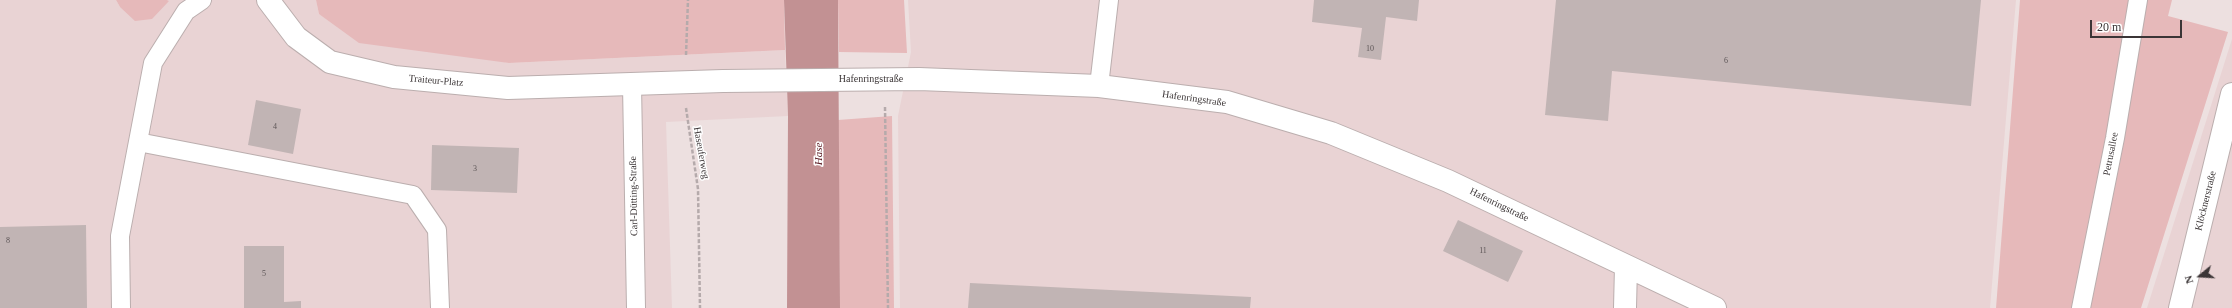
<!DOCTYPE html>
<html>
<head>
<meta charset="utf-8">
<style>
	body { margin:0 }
	#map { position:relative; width:2232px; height:308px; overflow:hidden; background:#ede0e0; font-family:"Times New Roman",serif }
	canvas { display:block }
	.north { position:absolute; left:2180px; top:256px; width:40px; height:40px; -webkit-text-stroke:3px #fff; paint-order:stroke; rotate:252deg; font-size:11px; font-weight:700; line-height:16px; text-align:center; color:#3b3536 }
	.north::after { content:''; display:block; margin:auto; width:14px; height:18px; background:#3b3536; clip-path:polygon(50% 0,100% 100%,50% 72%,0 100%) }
	.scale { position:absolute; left:2090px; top:20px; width:92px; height:18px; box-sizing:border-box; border:2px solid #3b3536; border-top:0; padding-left:5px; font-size:12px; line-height:14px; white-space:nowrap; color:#3b3536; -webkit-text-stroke:3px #fff; paint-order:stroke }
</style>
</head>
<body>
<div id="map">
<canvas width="2232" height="308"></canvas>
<div class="north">N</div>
<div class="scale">20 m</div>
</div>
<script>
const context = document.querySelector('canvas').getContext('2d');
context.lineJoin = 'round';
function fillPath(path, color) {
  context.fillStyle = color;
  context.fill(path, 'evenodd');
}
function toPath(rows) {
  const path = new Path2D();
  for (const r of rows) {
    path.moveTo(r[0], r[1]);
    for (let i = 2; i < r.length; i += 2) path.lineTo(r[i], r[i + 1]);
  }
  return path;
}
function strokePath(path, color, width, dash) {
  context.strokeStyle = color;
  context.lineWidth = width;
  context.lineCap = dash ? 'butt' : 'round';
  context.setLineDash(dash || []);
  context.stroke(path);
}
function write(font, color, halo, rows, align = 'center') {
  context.font = font + ' "Times New Roman",serif';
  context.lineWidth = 3;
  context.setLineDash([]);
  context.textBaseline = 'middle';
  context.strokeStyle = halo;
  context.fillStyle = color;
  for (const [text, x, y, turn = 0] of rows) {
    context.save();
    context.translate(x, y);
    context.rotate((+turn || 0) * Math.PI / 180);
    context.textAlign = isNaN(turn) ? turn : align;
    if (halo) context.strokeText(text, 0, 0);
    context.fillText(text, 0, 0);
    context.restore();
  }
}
fillPath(toPath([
	[0,0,116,0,120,7,169,1,167,0,316,0,319,14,509,63,785,50,788,116,666,122,672,308,0,308],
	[908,0,2016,0,1990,308,900,308,898,116,911,52],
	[2232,39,2232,308,2147,308]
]), '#e9d3d4');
fillPath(toPath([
	[116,0,167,0,169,1,152,19,135,21,120,7],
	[316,0,784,0,785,50,509,63,359,43,319,14],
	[838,0,904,0,907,53,839,52],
	[2020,0,2172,0,2168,16,2228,32,2141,308,1996,308],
	[892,116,894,308,840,308,838,120]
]), '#e6b9ba');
fillPath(toPath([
	[784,0,838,0,840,308,787,308,788,116]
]), '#c29193');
fillPath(toPath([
	[1314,0,1419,0,1417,21,1386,17,1381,60,1358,57,1362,28,1312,22],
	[1556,0,1981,0,1971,106,1612,71,1608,121,1545,115],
	[256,100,301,109,293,154,248,145],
	[432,145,519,148,517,193,431,190],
	[1458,220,1523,251,1508,282,1443,251],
	[86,225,87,308,0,308,0,227],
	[244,246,284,246,284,302,301,301,301,308,244,308],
	[970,283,1251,297,1250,308,968,308]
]), '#c1b4b4');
const lane = toPath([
	[632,85,636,308],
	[1099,86,1109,0],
	[138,142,413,195,437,230,440,308],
	[121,308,120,236,153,63,186,11,202,0],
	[2081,308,2115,138,2138,0]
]);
const street = toPath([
	[268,0,296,37,330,62,394,77,508,88,723,81,919,79,1099,86,1227,102,1331,133,1448,181,1715,308],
	[1625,308,1626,266],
	[2180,308,2232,94]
]);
strokePath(lane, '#bbaeae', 20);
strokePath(street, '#bbaeae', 24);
strokePath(toPath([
	[686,55,688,0],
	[885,107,888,308],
	[686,108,698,189,700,308]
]), '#b5aaab', 2.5, [4, 2]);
strokePath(lane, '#fff', 18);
strokePath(street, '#fff', 22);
write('8px', '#5c5556', null, [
	["10",1370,49],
	["6",1726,61],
	["4",275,127],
	["3",475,169],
	["8",8,241],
	["11",1483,251],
	["5",264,274]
]);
write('10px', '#3b3536', '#fff', [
	["Hafenringstraße",871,79],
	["Traiteur-Platz",436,81,5],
	["Hafenringstraße",1194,99,8],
	["Haseuferweg",701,153,80],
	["Petrusallee",2111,154,-79],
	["Carl-Dütting-Straße",634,196,-91],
	["Klöcknerstraße",2206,201,-76],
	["Hafenringstraße",1499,205,26]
]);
write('italic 11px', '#5f222a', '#fff', [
	["Hase",819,154,-90]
]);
</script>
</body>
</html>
